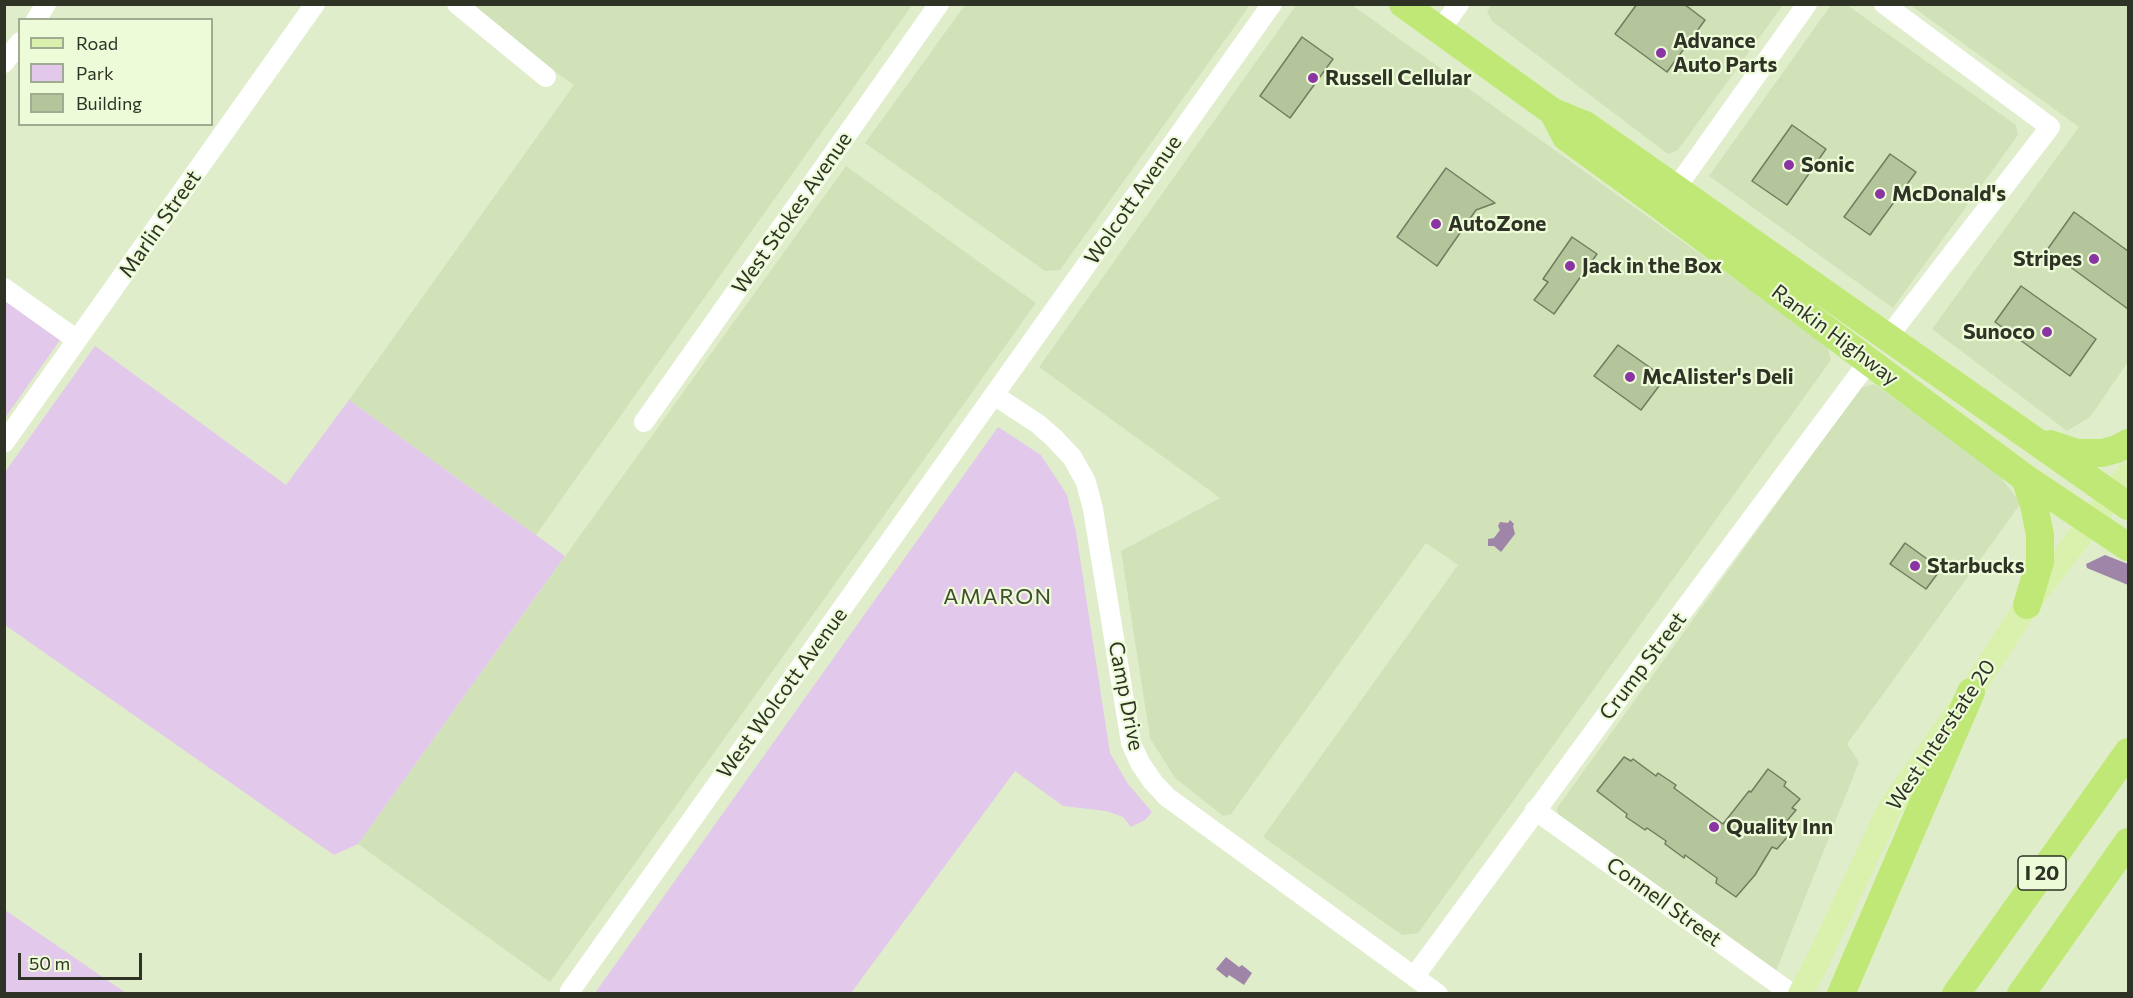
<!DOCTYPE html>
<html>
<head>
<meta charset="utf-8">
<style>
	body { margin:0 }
	#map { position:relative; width:2133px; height:998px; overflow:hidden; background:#e0edcb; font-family:Commissioner,sans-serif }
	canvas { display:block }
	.frame { position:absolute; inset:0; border:6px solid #2e3326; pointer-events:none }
	.legend { position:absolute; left:18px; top:18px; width:195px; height:108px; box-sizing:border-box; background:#edfbd8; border:2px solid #a1ab91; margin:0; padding:8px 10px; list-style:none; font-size:18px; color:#2e3326 }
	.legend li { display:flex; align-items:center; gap:12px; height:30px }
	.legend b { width:30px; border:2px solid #a1ab91 }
	.scale { position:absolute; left:18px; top:953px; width:124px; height:27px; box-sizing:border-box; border:3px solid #2e3326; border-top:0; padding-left:8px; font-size:18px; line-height:21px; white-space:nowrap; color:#2e3326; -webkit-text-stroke:4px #edfbd8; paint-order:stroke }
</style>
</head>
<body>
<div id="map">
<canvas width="2133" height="998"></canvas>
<div class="frame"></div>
<ul class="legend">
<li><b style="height:8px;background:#d9f1ad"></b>Road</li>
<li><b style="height:16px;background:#e2c8eb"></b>Park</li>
<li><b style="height:16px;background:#b4c49b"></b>Building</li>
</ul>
<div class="scale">50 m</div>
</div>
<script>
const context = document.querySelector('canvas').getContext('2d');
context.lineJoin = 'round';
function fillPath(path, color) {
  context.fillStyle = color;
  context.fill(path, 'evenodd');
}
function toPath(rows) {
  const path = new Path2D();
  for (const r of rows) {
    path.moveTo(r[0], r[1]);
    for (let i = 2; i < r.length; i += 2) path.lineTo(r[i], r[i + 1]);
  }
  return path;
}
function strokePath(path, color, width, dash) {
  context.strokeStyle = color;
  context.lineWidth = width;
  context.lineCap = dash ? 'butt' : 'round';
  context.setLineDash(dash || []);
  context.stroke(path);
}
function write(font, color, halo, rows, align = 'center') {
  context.font = font + ' Commissioner,sans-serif';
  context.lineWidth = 4.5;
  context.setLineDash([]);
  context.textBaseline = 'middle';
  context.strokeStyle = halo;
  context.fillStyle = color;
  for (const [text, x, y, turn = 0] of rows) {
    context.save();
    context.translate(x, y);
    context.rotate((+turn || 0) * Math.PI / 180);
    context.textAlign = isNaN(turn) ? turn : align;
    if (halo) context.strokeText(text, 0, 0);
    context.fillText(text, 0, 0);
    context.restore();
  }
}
fillPath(toPath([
	[1297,4,1352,5,1827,345,1831,360,1418,933,1402,935,1263,837,1458,565,1426,543,1231,814,1223,816,1175,778,1150,738,1121,551,1220,498,1039,367],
	[1492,4,1783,5,1678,150,1668,154,1492,21,1487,11],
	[462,5,912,5,536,535,349,400,574,85],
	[965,5,965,4,1250,5,1060,270,1045,271,865,143],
	[1831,5,1847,5,2016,125,2018,135,1893,308,1709,176],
	[1910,5,2128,5,2128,362,2090,417,2067,431,1932,329,2079,127],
	[846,166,1036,303,550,982,358,844],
	[1874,384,1994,469,2021,503,1847,744,1859,762,1776,971,1558,817,1557,808,1860,388]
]), '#d1e2b9');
fillPath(toPath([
	[5,301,60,340,5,418],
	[95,346,286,485,349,400,565,556,358,844,334,855,5,625,5,472],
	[998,427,1041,455,1067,495,1076,532,1110,753,1128,784,1152,812,1145,820,1131,827,1123,817,1106,811,1063,806,1015,771,851,993,595,993],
	[4,910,5,910,126,993,5,993]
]), '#e2c8eb');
fillPath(toPath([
	[1510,520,1514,524,1513,526,1515,534,1501,552,1494,546,1488,546,1488,539,1494,538,1500,530,1498,526,1500,522,1508,523],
	[2105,555,2128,564,2128,585,2087,568,2086,564],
	[1226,957,1239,967,1242,965,1252,973,1244,985,1229,975,1227,978,1216,969]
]), '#9f85a8');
const building = toPath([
	[1637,4,1684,4,1705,20,1667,72,1615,34,1637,4],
	[1302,37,1333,59,1290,118,1260,96,1302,37],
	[1792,125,1826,149,1787,205,1752,181,1792,125],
	[1890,154,1916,172,1870,235,1844,217,1890,154],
	[1446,168,1495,203,1476,210,1437,266,1397,237,1446,168],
	[2074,212,2128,251,2128,309,2047,250,2074,212],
	[1572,237,1597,254,1554,314,1534,300,1548,282,1543,279,1572,237],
	[2021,286,2096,339,2070,376,1995,322,2021,286],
	[1618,345,1665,378,1641,410,1594,376,1618,345],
	[1905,543,1941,569,1926,589,1890,564,1905,543],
	[1624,757,1631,761,1633,759,1656,776,1658,773,1676,785,1674,788,1723,824,1749,791,1751,792,1768,769,1786,782,1784,786,1800,799,1792,808,1796,810,1786,822,1789,824,1784,831,1789,835,1777,849,1772,847,1755,875,1736,897,1716,883,1717,878,1685,855,1684,858,1665,844,1666,841,1647,828,1645,830,1626,817,1627,814,1597,791,1624,757]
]);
fillPath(building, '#b4c49b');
strokePath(building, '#717d5f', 1.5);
strokePath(toPath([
	[457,4,546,77],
	[1884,4,2050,127,1888,337],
	[36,20,46,4],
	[1440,30,1459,4],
	[4,63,20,42],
	[1669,198,1807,4],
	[4,288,77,340],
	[994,395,1038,424,1053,437,1072,457,1086,482,1093,509,1131,743,1140,763,1153,782,1167,797,1438,994],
	[644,422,939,4],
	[4,443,315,4],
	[1535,810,1792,994],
	[1414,977,1654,650,1869,361],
	[570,991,1272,4]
]), '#fff', 20);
strokePath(toPath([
	[1800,994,1817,962,1890,808,1971,692,2027,605,2128,474]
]), '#d9f1ad', 24);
strokePath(toPath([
	[1403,4,1553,112,1585,125,2128,506],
	[1553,112,1566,137,1662,207,2025,478,2128,547],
	[2050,444,2077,453,2102,453,2117,449,2128,443],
	[2025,478,2034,505,2040,535,2040,562,2027,605],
	[1841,994,1971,692],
	[1956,994,2128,752],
	[2021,994,2128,842]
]), '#c0e877', 28);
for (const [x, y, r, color] of [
	[1661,53,6,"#8a35a3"],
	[1313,78,6,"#8a35a3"],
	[1789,165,6,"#8a35a3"],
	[1880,194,6,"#8a35a3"],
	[1436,224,6,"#8a35a3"],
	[2094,259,6,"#8a35a3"],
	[1570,266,6,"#8a35a3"],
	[2047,332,6,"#8a35a3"],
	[1630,377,6,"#8a35a3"],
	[1915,566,6,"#8a35a3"],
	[1714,827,6,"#8a35a3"]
]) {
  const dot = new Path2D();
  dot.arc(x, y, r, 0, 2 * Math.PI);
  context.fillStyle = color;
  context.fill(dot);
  strokePath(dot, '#edfbd8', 2);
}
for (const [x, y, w] of [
	[2042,873,48]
]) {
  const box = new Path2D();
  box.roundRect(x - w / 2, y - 17, w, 34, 4.5);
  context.fillStyle = '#edfbd8';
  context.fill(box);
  strokePath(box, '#2e3326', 1.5);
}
write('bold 20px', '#2e3326', null, [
	["I 20",2042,873]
]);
write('bold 21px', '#2e3326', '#edfbd8', [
	["Advance",1673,41],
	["Auto Parts",1673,65],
	["Russell Cellular",1325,78],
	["Sonic",1801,165],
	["McDonald's",1892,194],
	["AutoZone",1448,224],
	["Stripes",2082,259,"right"],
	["Jack in the Box",1582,266],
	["Sunoco",2035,332,"right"],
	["McAlister's Deli",1642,377],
	["Starbucks",1927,566],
	["Quality Inn",1726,827]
], 'left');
write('21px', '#2e3326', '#edfbd8', [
	["Wolcott Avenue",1133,200,-55],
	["West Stokes Avenue",792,213,-55],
	["Marlin Street",160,224,-55],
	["Rankin Highway",1835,335,37],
	["Crump Street",1643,666,-53],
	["West Wolcott Avenue",782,693,-54],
	["Camp Drive",1126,696,79],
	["West Interstate 20",1941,735,-56],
	["Connell Street",1664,902,36]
]);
context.letterSpacing = '1.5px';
write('22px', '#414c30', '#edfbd8', [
	["AMARON",998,597]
]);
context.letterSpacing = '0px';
</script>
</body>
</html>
